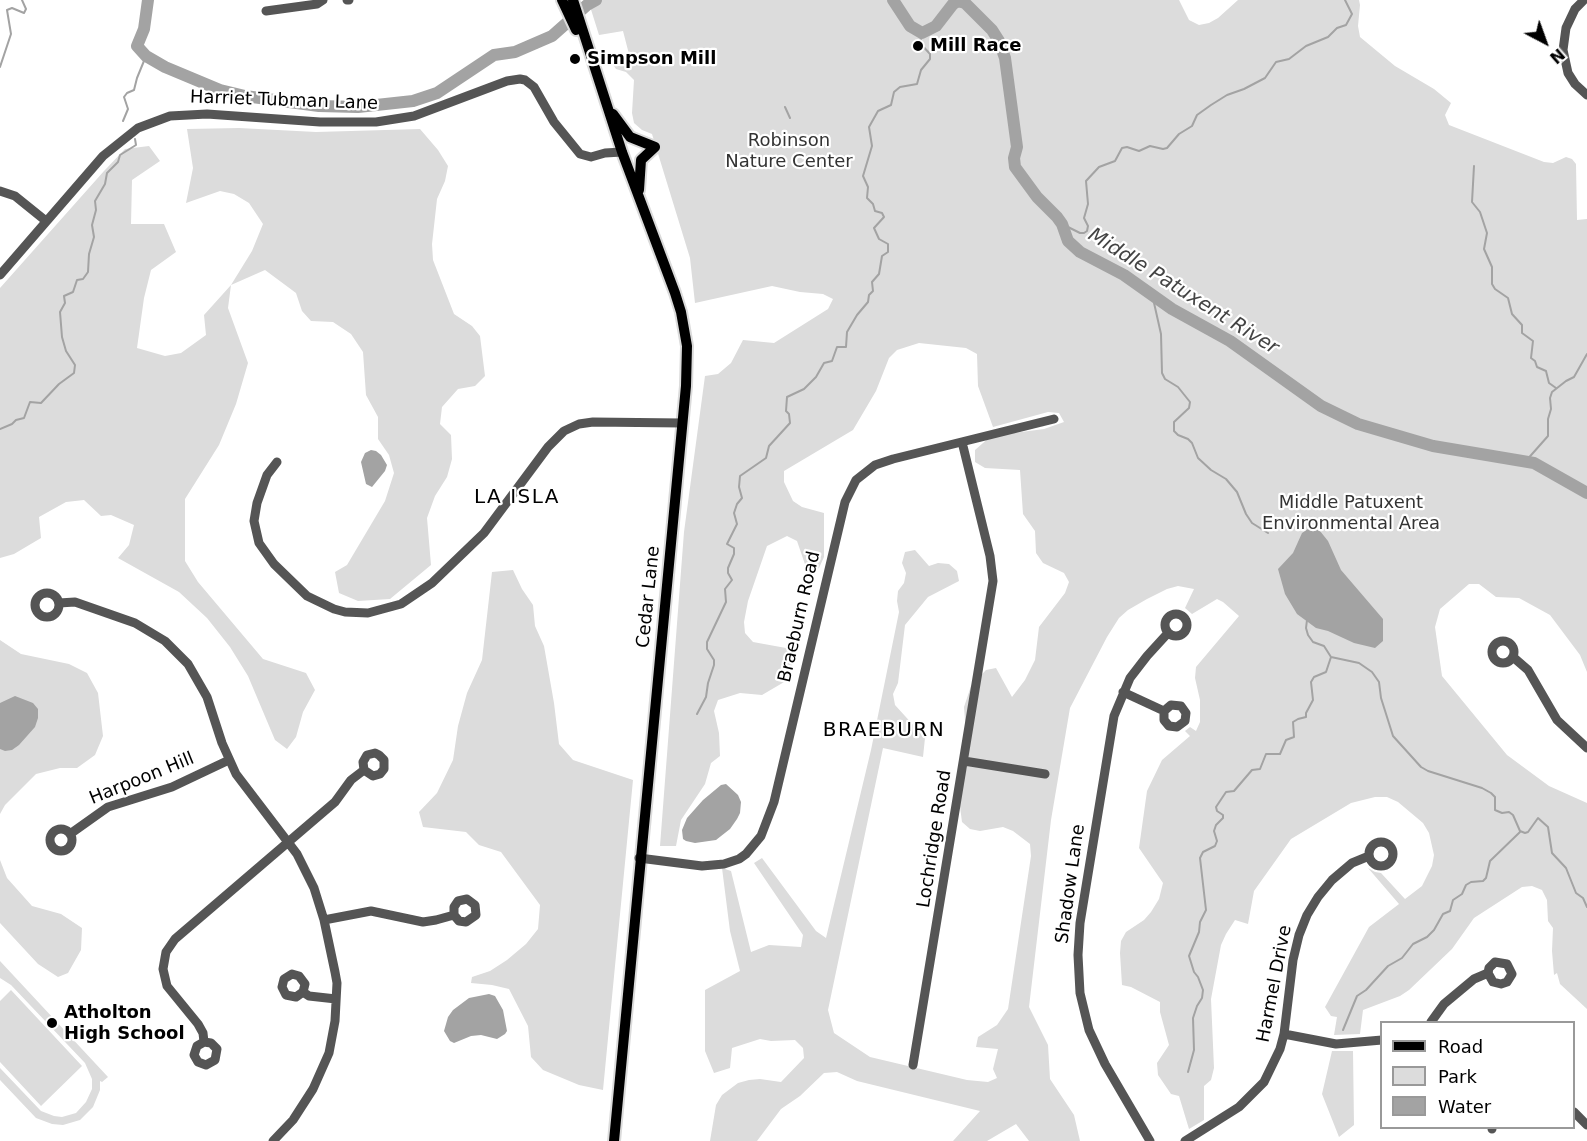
<!DOCTYPE html>
<style>
body{margin:0}
#map{position:relative;width:1587px;height:1141px;overflow:hidden;background:#fff;font-family:"DejaVu Sans",sans-serif}
canvas{display:block}
.legend{position:absolute;left:1380px;top:1021px;width:195px;height:108px;box-sizing:border-box;background:#fff;border:2px solid #999;margin:0;padding:8px 10px;list-style:none;font-size:18px;color:#000}
.legend li{display:flex;align-items:center;gap:12px;height:30px}
.legend b{width:30px;border:2px solid #999}
.north{position:absolute;left:1515px;top:12px;width:60px;height:60px;-webkit-text-stroke:4px #fff;paint-order:stroke;rotate:139deg;font-size:16px;font-weight:700;line-height:24px;text-align:center;color:#000}
.north::after{content:'';display:block;margin:auto;width:21px;height:27px;background:#000;clip-path:polygon(50% 0,100% 100%,50% 72%,0 100%)}
</style>
<div id="map">
<canvas width="1587" height="1141"></canvas>
<ul class="legend">
<li><b style="height:8px;background:#000"></b>Road</li>
<li><b style="height:16px;background:#dcdcdc"></b>Park</li>
<li><b style="height:16px;background:#a3a3a3"></b>Water</li>
</ul>
<div class="north">N</div>
</div>
<script>
const ctx = document.querySelector('canvas').getContext('2d');
ctx.lineJoin = 'round';
function fillPath(path, color) { ctx.fillStyle = color; ctx.fill(path, 'evenodd'); }
const toPath = rows => new Path2D(rows.map(r => 'M' + r).join(''));
function stroke(path, color, width, dash) { ctx.strokeStyle = color; ctx.lineWidth = width; ctx.lineCap = dash ? 'butt' : 'round'; ctx.setLineDash(dash || []); ctx.stroke(path); }
function drawText(font, color, halo, rows, align = 'center') {
  ctx.font = font + ' "DejaVu Sans",sans-serif'; ctx.lineWidth = 4.5; ctx.setLineDash([]); ctx.textBaseline = 'middle'; ctx.strokeStyle = halo; ctx.fillStyle = color; for (const [text, x, y, turn = 0] of rows) {
    ctx.save(); ctx.translate(x, y); ctx.rotate((+turn || 0) * Math.PI / 180); ctx.textAlign = isNaN(turn) ? turn : align; if (halo) ctx.strokeText(text, 0, 0); ctx.fillText(text, 0, 0); ctx.restore();
  }
}
fillPath(toPath([
 [588,0,1179,0,1189,20,1199,25,1209,23,1218,18,1238,0,1359,0,1360,5,1358,26,1360,37,1395,66,1434,89,1451,103,1445,115,1449,125,1544,162,1553,163,1566,157,1572,159,1576,164,1577,220,1587,219,1587,672,1580,655,1550,615,1519,598,1496,597,1479,584,1469,584,1440,609,1435,627,1442,676,1507,755,1549,786,1587,803,1587,1009,1560,984,1557,973,1554,975,1552,951,1553,928,1548,921,1547,900,1542,890,1532,886,1522,887,1474,918,1452,949,1409,990,1400,996,1363,1010,1360,1034,1334,1035,1337,1017,1331,1016,1325,1007,1369,927,1399,904,1368,868,1375,872,1381,873,1405,899,1422,886,1432,866,1434,855,1429,833,1423,823,1398,802,1387,797,1375,797,1351,803,1291,839,1254,891,1248,924,1235,920,1226,934,1221,945,1211,999,1214,1068,1211,1080,1204,1086,1204,1120,1189,1129,1179,1096,1171,1094,1158,1075,1157,1063,1169,1045,1160,1012,1160,1002,1131,987,1122,985,1120,953,1121,941,1126,932,1144,920,1151,912,1159,899,1163,883,1139,848,1147,791,1162,760,1190,736,1185,731,1190,727,1196,731,1200,722,1200,700,1195,678,1196,667,1239,616,1223,602,1217,599,1192,614,1185,608,1194,589,1178,586,1167,589,1147,599,1128,610,1119,618,1107,637,1070,708,1051,820,1029,1007,1048,1045,1050,1079,1074,1115,1080,1141,1029,1141,1016,1124,987,1141,953,1141,980,1111,857,1081,837,1072,824,1073,800,1096,781,1109,757,1141,710,1141,716,1105,722,1095,738,1083,749,1080,760,1079,781,1082,804,1058,803,1048,795,1040,771,1041,760,1039,732,1048,730,1068,714,1073,705,1051,705,990,740,971,730,931,722,868,731,871,751,952,769,945,801,947,803,935,754,863,762,858,816,931,826,938,871,750,899,612,897,601,898,591,904,583,906,573,902,563,905,552,915,550,929,566,938,563,949,564,957,571,959,581,928,597,905,625,898,683,893,694,895,705,925,738,923,757,883,748,828,1010,834,1033,870,1057,967,1080,988,1082,997,1078,993,1069,998,1049,976,1047,978,1037,997,1025,1008,1009,1031,856,1030,844,1013,831,1003,827,980,831,970,829,962,822,959,799,968,762,964,707,971,686,986,670,996,668,1012,697,1025,680,1035,660,1039,627,1065,593,1069,582,1064,573,1043,563,1036,553,1035,531,1023,514,1020,470,985,468,975,462,975,450,991,436,1044,429,1064,422,1059,413,1048,412,993,427,978,386,977,354,966,348,919,343,897,350,889,358,876,391,853,430,784,471,784,482,793,501,802,507,824,513,824,557,819,568,808,573,797,541,787,536,767,546,748,601,744,622,745,633,753,642,786,648,793,657,791,678,762,695,740,693,718,700,714,711,719,733,720,756,711,763,705,784,681,820,676,846,660,846,684,532,705,376,718,374,731,363,743,340,774,343,828,309,833,299,823,294,800,292,772,286,695,303,690,258,652,134,642,130,634,123,632,113,634,80,626,72,616,69,609,59,630,58,623,31,599,35],
 [239,128,316,132,420,129,438,150,448,166,445,181,437,199,432,244,433,260,454,314,472,326,480,336,485,376,475,386,458,389,442,407,440,424,451,435,452,459,447,477,435,496,427,518,431,565,390,599,358,601,339,593,335,572,347,565,385,501,394,473,389,455,378,439,378,417,366,395,363,352,351,334,333,322,311,321,302,311,296,293,265,270,231,285,252,251,263,224,249,203,234,194,220,191,186,203,193,168,187,129],
 [149,146,160,161,132,180,131,224,164,224,176,252,151,270,144,298,137,348,165,356,181,353,206,335,204,315,231,285,228,308,248,363,236,404,219,445,185,499,185,561,198,582,263,659,306,673,315,690,303,712,296,737,287,749,275,740,248,676,230,647,207,618,179,592,118,558,129,545,134,525,111,515,101,516,84,500,66,502,39,517,41,538,14,554,0,558,0,288,104,171,125,149],
 [513,570,522,589,533,605,535,626,544,646,554,703,559,744,573,760,633,780,603,1090,579,1085,543,1070,531,1057,528,1026,509,989,492,985,471,983,472,977,490,971,507,960,526,944,538,929,540,905,501,852,479,845,466,832,423,827,419,812,437,793,453,760,458,726,467,693,482,660,492,572],
 [0,640,21,654,69,664,87,673,98,693,103,736,95,755,77,768,60,768,36,774,5,805,0,814],
 [0,860,7,878,32,906,61,914,82,928,81,950,68,973,58,977,38,964,0,923],
 [0,961,108,1077,102,1082,100,1081,100,1090,93,1107,80,1120,63,1125,52,1124,36,1118,0,1080,0,1068,41,1111,54,1116,62,1117,76,1113,86,1102,92,1089,92,1079,85,1063,11,985,0,978],
 [11,990,82,1066,41,1106,0,1062,0,1001],
 [1332,1051,1353,1051,1354,1125,1339,1137,1322,1094]
]), '#dcdcdc');
fillPath(toPath([
 [371,450,376,451,381,455,387,465,385,471,372,487,366,484,361,462,365,453],
 [1311,527,1320,531,1328,541,1341,570,1383,619,1383,641,1375,648,1354,643,1328,631,1316,628,1297,614,1285,594,1278,569,1293,553,1302,533],
 [15,696,33,703,38,709,38,718,35,727,19,745,12,750,5,751,0,749,0,703],
 [726,784,738,795,741,802,740,813,737,819,730,829,716,840,695,843,686,841,683,839,682,830,687,818,703,800,721,785],
 [489,994,495,996,503,1010,507,1031,505,1034,497,1039,481,1035,471,1036,454,1043,450,1041,444,1031,448,1017,453,1010,469,998]
]), '#a3a3a3');
stroke(toPath([
 [0,67,11,34,7,10,12,8,24,13,26,9,22,0],
 [785,107,790,118],
 [123,121,128,109,124,97,127,93,134,90,137,78,146,56],
 [1474,166,1472,202,1480,212,1487,233,1484,249,1492,267,1492,284,1495,289,1508,298,1512,314,1522,325,1522,333,1533,341,1531,358,1535,361,1537,367,1546,371,1549,383,1556,388],
 [1062,224,1080,233,1084,233,1087,231,1088,226,1084,218,1088,204,1086,181,1099,167,1115,161,1122,148,1127,147,1139,151,1150,146,1163,149,1167,148,1179,134,1192,126,1197,115,1211,105,1227,95,1244,89,1265,78,1276,62,1289,59,1306,46,1328,37,1337,28,1346,25,1352,14,1345,0],
 [1152,294,1161,334,1162,373,1165,379,1178,387,1190,402,1189,408,1174,422,1174,431,1178,435,1188,439,1192,443,1198,458,1211,470,1226,479,1237,492,1246,514,1252,523,1268,533],
 [0,429,12,424,16,420,24,418,30,402,41,403,59,384,74,373,75,365,66,351,62,337,60,312,65,303,64,296,73,292,77,280,83,279,88,272,89,254,94,237,92,225,96,210,95,201,105,184,107,173,118,162,120,155,136,145,135,139],
 [1525,462,1548,436,1548,419,1551,409,1550,398,1552,392,1566,381,1574,377,1587,354],
 [1307,620,1306,628,1308,635,1313,642,1324,646,1331,657,1359,663,1372,672,1379,682,1381,698,1393,736,1421,767,1428,771,1482,788,1491,793,1495,797,1495,810,1502,813,1509,812,1513,815,1520,831,1525,833,1528,832,1538,818,1548,827,1552,853,1566,868,1576,893,1583,898,1587,907],
 [697,714,706,697,708,683,714,665,714,660,707,649,707,642,726,602,725,589,732,580,728,573,728,568,734,554,734,548,727,544,737,524,734,513,737,504,742,498,739,487,740,476,766,458,769,446,790,423,789,414,786,411,787,397,804,389,816,377,824,363,832,361,837,347,846,347,847,332,857,315,868,302,869,295,873,291,872,282,879,274,882,256,888,252,888,244,879,239,874,228,884,217,882,213,875,211,873,204,867,198,868,187,863,176,872,146,869,127,878,111,891,105,894,92,900,87,917,84,921,70,930,59,930,54,920,43,922,33],
 [1343,1030,1357,996,1366,990,1388,966,1402,958,1413,944,1427,937,1434,930,1443,914,1450,911,1453,900,1462,894,1466,885,1471,882,1483,881,1486,878,1490,861,1520,832],
 [1188,1072,1194,1050,1193,1018,1197,1006,1202,998,1203,990,1198,977,1194,972,1189,956,1199,932,1200,922,1206,910,1200,858,1203,852,1215,846,1217,841,1214,831,1216,825,1223,818,1223,815,1217,811,1216,807,1226,792,1234,791,1252,770,1260,769,1266,754,1280,754,1286,740,1294,737,1293,722,1298,719,1306,717,1306,713,1313,700,1311,682,1314,677,1326,672,1331,657]
]), '#a3a3a3', 2);
stroke(toPath([
 [148,0,144,29,137,46,146,56,165,67,220,90,245,96,319,106,358,107,413,101,437,93,494,55,515,52,552,36,587,5,596,0],
 [893,0,910,26,922,33,936,26,953,4,958,1,965,3,992,30,999,41,1005,58,1017,147,1014,158,1015,167,1037,197,1057,217,1062,224,1068,241,1080,252,1124,275,1172,309,1230,341,1321,406,1358,424,1433,446,1534,463,1587,493]
]), '#a3a3a3', 12);
const major = toPath([
 [562,0,576,30],
 [573,0,622,152,675,293,681,312,687,346,686,386,614,1141],
 [613,114,630,137,655,147],
 [639,190,641,160,655,147]
]);
stroke(major, '#dbdbdb', 14);
stroke(toPath([
 [347,0,349,0],
 [1584,0,1575,9,1566,28,1563,50,1568,73,1575,84,1587,95],
 [266,11,317,4,323,0],
 [0,191,15,196,46,221],
 [0,275,103,156,138,128,170,116,207,114,320,122,376,122,414,116,507,81,520,79,525,80,534,87,554,122,580,154,591,157,605,153,622,152],
 [277,462,267,475,257,503,254,521,259,543,274,564,307,596,334,609,345,612,368,613,401,604,432,583,484,533,548,447,564,431,579,424,593,422,682,423],
 '35 605a12 12 0 1 1 24 0a12 12 0 1 1-24 0Z',
 [59,603,75,602,135,623,165,641,188,664,207,697,222,743,236,774,297,854,314,888,324,920,335,972,337,983,335,1021,329,1053,313,1089,293,1120,273,1141],
 '1165 625a11 11 0 1 1 22 0a11 11 0 1 1-22 0Z',
 '1492 652a11 11 0 1 1 22 0a11 11 0 1 1-22 0Z',
 [1513,657,1528,670,1557,720,1587,748],
 [1123,692,1164,711,1164,720,1169,726,1177,727,1185,721,1186,713,1181,706,1171,705,1164,711],
 [964,761,1045,774],
 '50 840a11 11 0 1 1 22 0a11 11 0 1 1-22 0Z',
 [70,834,108,807,172,787,229,760],
 '1369 854a12 12 0 1 1 24 0a12 12 0 1 1-24 0Z',
 [639,858,702,866,724,864,739,859,746,854,761,836,774,802,845,502,856,480,875,465,893,459,1054,419],
 [324,920,371,911,423,922,436,920,454,915,459,921,466,922,476,915,475,905,467,899,458,901,454,907,454,915],
 [303,992,296,997,286,995,282,987,284,979,292,974,299,976,305,984,303,992,309,996,336,999],
 [1431,1022,1444,1004,1474,979,1488,973,1489,968,1495,962,1507,964,1512,974,1507,982,1501,984,1493,982,1488,973],
 [1284,1034,1336,1044,1382,1040],
 [204,1042,197,1046,194,1055,198,1062,206,1065,215,1060,217,1049,211,1043,204,1042,203,1033,198,1024,167,986,163,969,166,952,175,939,335,802,351,780,364,770,363,762,367,755,375,753,379,755,384,760,384,769,380,774,373,776,364,770],
 [913,1065,993,581,990,556,962,442],
 [1574,1112,1587,1125],
 [1492,1128,1492,1129],
 [1150,1141,1105,1064,1089,1030,1080,993,1078,955,1080,923,1114,716,1130,678,1147,656,1168,633],
 [1185,1141,1239,1107,1264,1082,1280,1049,1284,1034,1293,960,1299,935,1307,915,1318,897,1332,880,1352,863,1369,856]
]), '#555', 9);
stroke(major, '#000', 10);
for (const [x, y, r, color] of [
 [918,46,6,"#000"],
 [575,59,6,"#000"],
 [52,1023,6,"#000"]
]) { const dot = new Path2D(); dot.arc(x, y, r, 0, 2 * Math.PI); ctx.fillStyle = color; ctx.fill(dot); stroke(dot, '#fff', 2); }
drawText('bold 18px', '#000', '#fff', [
 ["Mill Race",930,46],
 ["Simpson Mill",587,59],
 ["Atholton",64,1013],
 ["High School",64,1034]
], 'left');
drawText('18px', '#000', '#fff', [
 ["Harriet Tubman Lane",284,101,2],
 ["Cedar Lane",649,597,-84],
 ["Braeburn Road",800,617,-77],
 ["Harpoon Hill",142,779,-22],
 ["Lochridge Road",935,839,-81],
 ["Shadow Lane",1071,884,-82],
 ["Harmel Drive",1275,984,-79]
]);
drawText('18px', '#333', '#fff', [
 ["Robinson",789,141],
 ["Nature Center",789,162],
 ["Middle Patuxent",1351,503],
 ["Environmental Area",1351,524]
]);
drawText('italic 20px', '#444', '#fff', [
 ["Middle Patuxent River",1183,292,32]
]);
ctx.letterSpacing = '1.5px';
drawText('20px', '#000', '#fff', [
 ["LA ISLA",517,498],
 ["BRAEBURN",884,731]
]);
ctx.letterSpacing = '0px';
</script>
